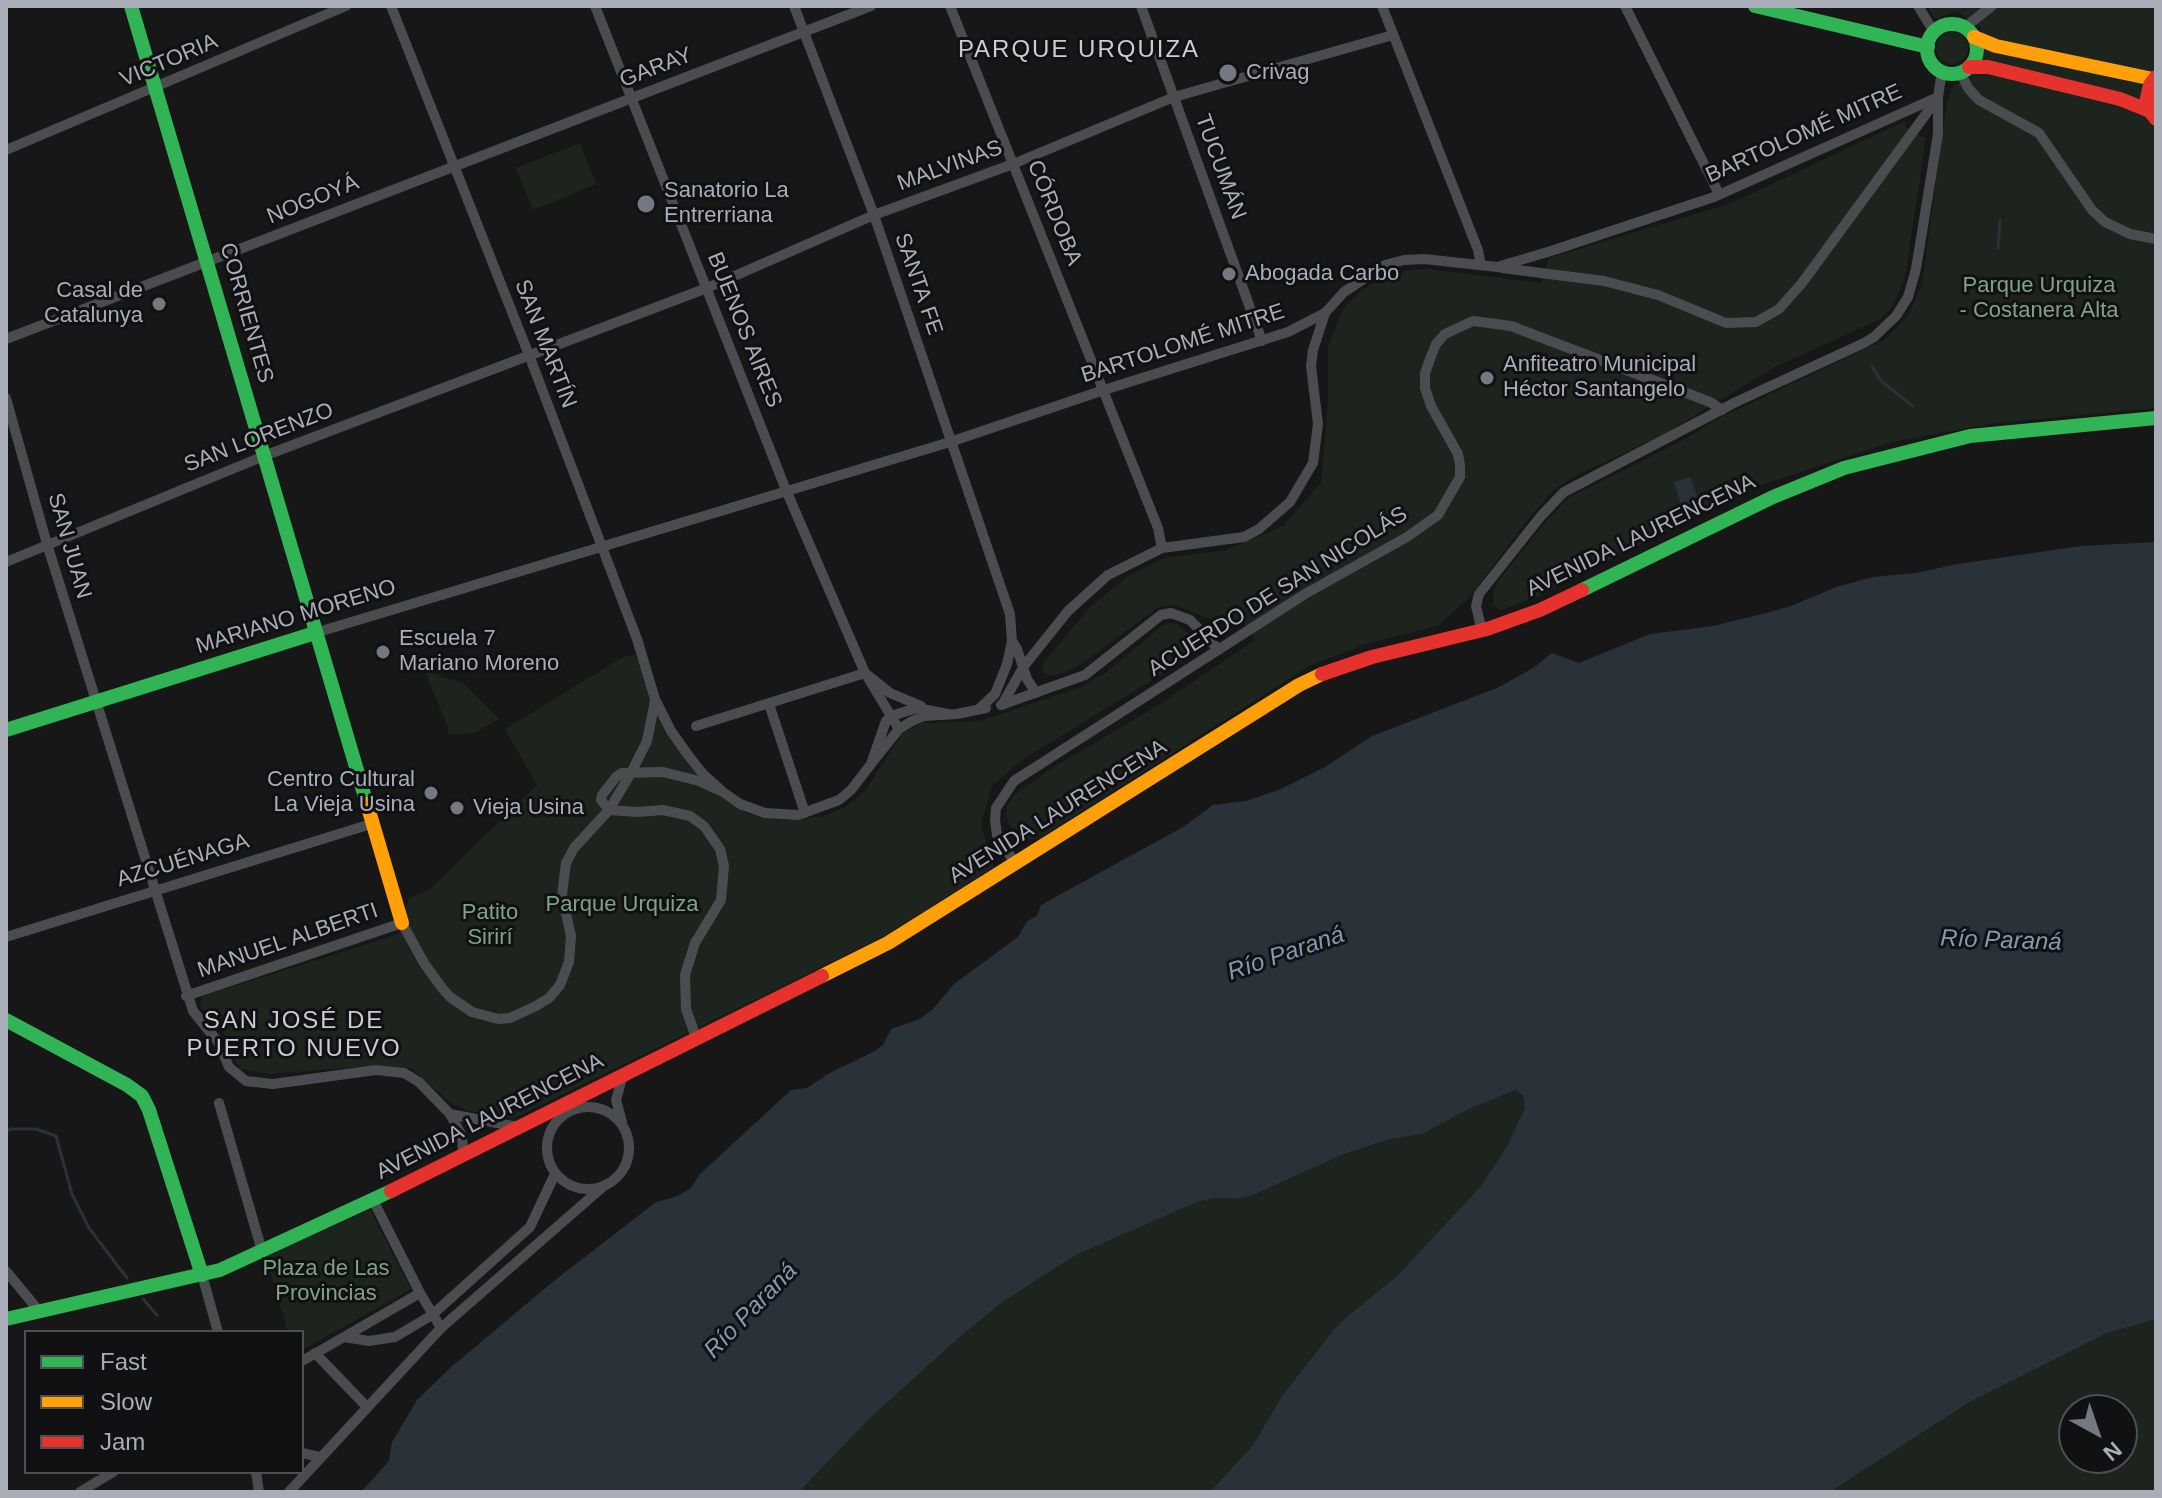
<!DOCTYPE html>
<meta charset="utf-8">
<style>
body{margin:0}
#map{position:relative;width:2162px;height:1498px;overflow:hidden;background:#171717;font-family:Helvetica,sans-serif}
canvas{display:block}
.frame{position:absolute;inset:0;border:8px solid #a8adb8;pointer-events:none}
.legend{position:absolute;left:24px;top:1330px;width:280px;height:144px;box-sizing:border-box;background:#111113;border:2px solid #4d4f55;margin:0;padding:10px 14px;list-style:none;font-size:24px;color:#a8adb8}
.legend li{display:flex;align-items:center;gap:16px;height:40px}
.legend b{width:40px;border:2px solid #4d4f55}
.north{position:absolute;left:2058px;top:1394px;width:80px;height:80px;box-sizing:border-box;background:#111113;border:2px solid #4d4f55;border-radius:50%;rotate:140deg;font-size:22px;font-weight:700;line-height:32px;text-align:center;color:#a8adb8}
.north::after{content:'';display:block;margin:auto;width:28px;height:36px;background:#757880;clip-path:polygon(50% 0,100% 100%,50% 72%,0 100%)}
</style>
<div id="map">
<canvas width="2162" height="1498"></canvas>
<div class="frame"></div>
<ul class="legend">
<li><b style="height:10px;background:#30b455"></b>Fast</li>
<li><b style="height:10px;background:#ff9f0a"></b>Slow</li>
<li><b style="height:10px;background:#e5322d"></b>Jam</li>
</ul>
<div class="north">N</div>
</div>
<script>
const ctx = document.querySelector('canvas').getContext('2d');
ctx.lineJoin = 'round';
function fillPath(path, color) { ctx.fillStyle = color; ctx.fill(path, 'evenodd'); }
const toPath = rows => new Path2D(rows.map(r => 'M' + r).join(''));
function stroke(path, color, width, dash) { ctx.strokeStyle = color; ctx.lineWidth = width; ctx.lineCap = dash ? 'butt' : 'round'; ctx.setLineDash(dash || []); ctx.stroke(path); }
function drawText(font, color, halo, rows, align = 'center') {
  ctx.font = font + ' Helvetica,sans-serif'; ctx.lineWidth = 6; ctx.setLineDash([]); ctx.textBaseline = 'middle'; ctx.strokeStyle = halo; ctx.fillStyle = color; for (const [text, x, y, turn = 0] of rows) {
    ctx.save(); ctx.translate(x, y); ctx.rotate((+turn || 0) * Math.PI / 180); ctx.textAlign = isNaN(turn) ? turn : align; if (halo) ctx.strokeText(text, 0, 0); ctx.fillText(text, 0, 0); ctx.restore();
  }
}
fillPath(toPath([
 [1928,6,2156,6,2156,408,1995,423,1892,442,1749,489,1539,596,1502,610,1494,606,1493,595,1498,581,1542,526,1568,498,1676,444,1715,420,1884,340,1908,316,1922,284,1947,102,1953,86,1972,76,1984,57,1981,28,1956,11,1934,19],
 '1936 48a16 16 0 1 1 32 0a16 16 0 1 1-32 0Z',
 [1905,121,1906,128,1925,138,1925,145,1905,277,1892,308,1880,319,1775,367,1664,434,1575,476,1555,489,1529,518,1469,598,1439,625,1363,645,1309,666,1040,838,1021,842,1015,838,1006,815,1007,806,1014,795,1055,766,1154,708,1255,640,1241,620,1232,625,1220,623,1172,604,1157,608,1083,663,1063,673,1050,676,1044,673,1041,666,1090,607,1128,576,1165,558,1226,550,1283,526,1321,483,1328,402,1328,346,1343,309,1355,296,1371,284,1409,270,1428,269,1541,283,1549,258,1732,203],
 [580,143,596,184,533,210,516,168],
 [1170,623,1178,624,1190,635,1192,642,1187,659,1022,760,992,786,981,824,994,867,886,935,513,1119,469,1111,450,1102,412,1069,381,1065,269,1074,241,1069,233,1058,223,1031,200,1006,203,996,399,934,409,898,430,889,537,785,505,729,623,657,635,655,667,734,683,757,712,791,748,814,772,819,795,820,824,816,845,807,865,791,902,734,921,723,980,721,1083,686,1107,672,1163,625],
 [425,671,464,684,499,719,474,733,449,735,447,725],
 [1517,1090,1523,1094,1525,1108,1506,1148,1480,1187,1398,1275,1342,1322,1328,1337,1282,1396,1253,1445,1210,1492,799,1492,869,1419,954,1342,1001,1303,1076,1255,1197,1202,1214,1198,1236,1199,1251,1196,1344,1154,1386,1140,1422,1134,1471,1108],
 [370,1210,411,1289,302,1350,302,1332,288,1332,266,1255],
 [2156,1319,2156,1492,1830,1492,1968,1403,2107,1333],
 [2074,1410,2122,1410,2122,1458,2074,1458]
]), '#1d241e');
fillPath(toPath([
 [1691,477,1702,512,1685,517,1674,482],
 [2156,542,2156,1319,2107,1333,1968,1403,1830,1492,1210,1492,1253,1445,1282,1396,1328,1337,1341,1322,1398,1275,1480,1187,1506,1148,1525,1108,1523,1095,1516,1090,1471,1108,1422,1134,1386,1140,1344,1154,1251,1196,1236,1199,1214,1198,1197,1202,1076,1255,1001,1303,954,1342,869,1419,799,1492,361,1492,389,1461,392,1442,417,1400,450,1368,555,1280,656,1202,678,1196,691,1188,700,1174,791,1090,807,1088,828,1074,875,1051,883,1045,891,1029,920,1019,934,1008,954,984,1018,937,1027,921,1037,916,1041,905,1183,827,1213,805,1246,801,1281,789,1325,767,1372,736,1497,688,1533,668,1552,653,1579,663,1650,634,1713,626,1770,612,1791,606,1836,587,1873,577,1916,573,1958,564,2081,546]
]), '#2a3239');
stroke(toPath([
 [1998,248,2000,220],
 [1872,366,1881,381,1913,406],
 [6,1132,10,1129,36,1129,56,1136,72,1194,89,1228,127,1278],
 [143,1299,157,1315]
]), '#2a3239', 3);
stroke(toPath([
 [391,6,529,355,637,639,655,699,671,731,688,755,703,774,723,792],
 [595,6,786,490,865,673,899,729],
 [794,6,874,215,1010,614,1012,641,1007,664,995,694,979,709],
 [950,6,1158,528,1162,548],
 [1141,6,1262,341],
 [1382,6,1478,250,1481,265],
 [1625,6,1719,194],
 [1918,6,1934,32],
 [1965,27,1992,6],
 [1960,72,1968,88,1979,100,2039,133,2092,210,2105,222,2130,234,2156,239],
 [6,150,346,6],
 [1502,268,1604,281,1658,295,1726,323,1756,322,1779,309,1802,283,1937,99],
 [6,339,871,6],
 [6,398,47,544,193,1011,218,1042,229,1067,246,1081,273,1084,376,1070,404,1073,419,1082,450,1114,462,1136,463,1154],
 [6,562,264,456,707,288,874,215,1013,164,1174,97,1393,35],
 [1482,631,1476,606,1479,594,1541,516,1564,492,1736,402,1864,343,1874,337,1896,316,1908,297,1916,269,1938,134,1938,97,1942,71],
 [315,633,950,442,1104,390,1288,332,1325,313,1344,292,1385,265,1404,260,1424,259,1497,267,1551,251,1714,197,1938,97],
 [1012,641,1017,649,1027,679,1036,693],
 [769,704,805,813],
 [1001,705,1085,675,1161,615,1171,613,1190,620,1219,650],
 [1002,705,1024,666,1068,611,1108,575,1162,548,1244,537,1259,529,1290,502,1313,463,1318,424,1311,366,1313,350,1325,313],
 [948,714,917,708,891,716,886,721,871,764,899,729,912,721,924,716,957,714,986,708],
 [696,726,865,673,890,693,921,706],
 [609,810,638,812,663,810,690,816,704,826,720,849,724,866,721,900,695,943,685,975,686,1009,697,1040],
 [609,810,601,800,602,795,616,777,622,773,663,772,699,781,723,792,740,804,765,813,798,815,839,800,851,790,871,764],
 [1016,865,997,835,995,820,996,808,1014,781,1305,594,1407,537,1438,515,1460,477,1460,465,1458,454,1431,406,1425,388,1425,373,1430,359,1436,344,1445,334,1473,321,1511,326,1710,402,1722,410],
 [6,937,371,824],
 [186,996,402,923,424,963,442,988,450,997,472,1012,498,1019,510,1018,536,1006,549,998,560,985,569,962,571,936,562,895,566,863,574,848,609,810,631,773,647,741,655,701],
 [219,1103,262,1251],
 '547 1148a41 41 0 1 1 82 0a41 41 0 1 1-82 0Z',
 [450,1114,518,1127],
 [622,1122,616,1100,623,1075],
 [373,1200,420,1293],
 [6,1271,39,1311],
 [202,1275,218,1332],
 [344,1337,420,1293,441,1328],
 [315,1353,367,1407],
 [302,1361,344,1337,369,1341,395,1337,432,1315,530,1227,555,1174],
 [302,1453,320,1457],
 [256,1472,259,1492],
 [80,1492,113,1472],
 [289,1492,441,1328,605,1185]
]), '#4b4c50', 10);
stroke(toPath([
 [131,6,367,804],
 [1755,6,1928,47],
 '1927 49a25 25 0 1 1 50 0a25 25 0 1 1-50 0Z',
 [1582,590,1773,497,1844,468,1970,436,2156,418],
 [6,730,315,633],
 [6,1020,127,1085,142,1096,149,1110,202,1275],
 [6,1319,220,1270,391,1191]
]), '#30b455', 14);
stroke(toPath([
 [1974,37,1996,46,2153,79],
 [367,804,402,923],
 [822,976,888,943,1299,685,1322,674]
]), '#ff9f0a', 14);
stroke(toPath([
 [1969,67,1988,67,2120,99,2150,111],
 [2156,77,2150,85,2147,98,2150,111,2156,119],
 [1322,674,1372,657,1487,629,1540,610,1582,590],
 [391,1191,822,976]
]), '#e5322d', 14);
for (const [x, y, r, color] of [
 [1228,73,10,"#757880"],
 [646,204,10,"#757880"],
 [1229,274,8,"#757880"],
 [159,304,8,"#757880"],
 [1487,378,8,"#757880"],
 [383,652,8,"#757880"],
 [431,793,8,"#757880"],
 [457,808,8,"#757880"]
]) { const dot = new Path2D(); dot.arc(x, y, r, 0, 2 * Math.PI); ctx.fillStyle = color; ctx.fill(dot); stroke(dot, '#111113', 3); }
drawText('22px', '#a8adb8', '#111113', [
 ["VICTORIA",169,61,-23],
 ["GARAY",656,68,-21],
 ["BARTOLOMÉ MITRE",1804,134,-24],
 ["MALVINAS",950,166,-20],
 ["TUCUMÁN",1220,167,70],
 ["NOGOYÁ",313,200,-22],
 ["CÓRDOBA",1054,213,68],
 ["SANTA FE",918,284,71],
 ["CORRIENTES",246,313,74],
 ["BUENOS AIRES",744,330,68],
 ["SAN MARTÍN",545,344,69],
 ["BARTOLOMÉ MITRE",1183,344,-18],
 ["SAN LORENZO",259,438,-21],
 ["AVENIDA LAURENCENA",1641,536,-26],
 ["SAN JUAN",69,546,74],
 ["ACUERDO DE SAN NICOLÁS",1278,592,-32],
 ["MARIANO MORENO",296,617,-17],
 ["AVENIDA LAURENCENA",1058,812,-32],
 ["AZCUÉNAGA",183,861,-17],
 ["MANUEL ALBERTI",288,941,-19],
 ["AVENIDA LAURENCENA",490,1117,-27]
]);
drawText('22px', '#a8adb8', '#111113', [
 ["Crivag",1246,73],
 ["Sanatorio La",664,191],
 ["Entrerriana",664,216],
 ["Abogada Carbo",1245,274],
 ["Casal de",143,291,"right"],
 ["Catalunya",143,316,"right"],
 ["Anfiteatro Municipal",1503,365],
 ["Héctor Santangelo",1503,390],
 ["Escuela 7",399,639],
 ["Mariano Moreno",399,664],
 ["Centro Cultural",415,780,"right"],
 ["La Vieja Usina",415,805,"right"],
 ["Vieja Usina",473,808]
], 'left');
drawText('22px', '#7fa381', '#111113', [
 ["Parque Urquiza",2039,286],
 ["- Costanera Alta",2039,311],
 ["Parque Urquiza",622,905],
 ["Patito",490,913],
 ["Sirirí",490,938],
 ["Plaza de Las",326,1269],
 ["Provincias",326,1294]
]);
ctx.letterSpacing = '2px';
drawText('24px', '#c9ccd4', '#111113', [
 ["PARQUE URQUIZA",1079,50],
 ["SAN JOSÉ DE",294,1021],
 ["PUERTO NUEVO",294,1049]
]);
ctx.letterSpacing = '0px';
drawText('italic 24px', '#7f9bb3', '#111113', [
 ["Río Paraná",2001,941,2],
 ["Río Paraná",1286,954,-19],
 ["Río Paraná",751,1311,-46]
]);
</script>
